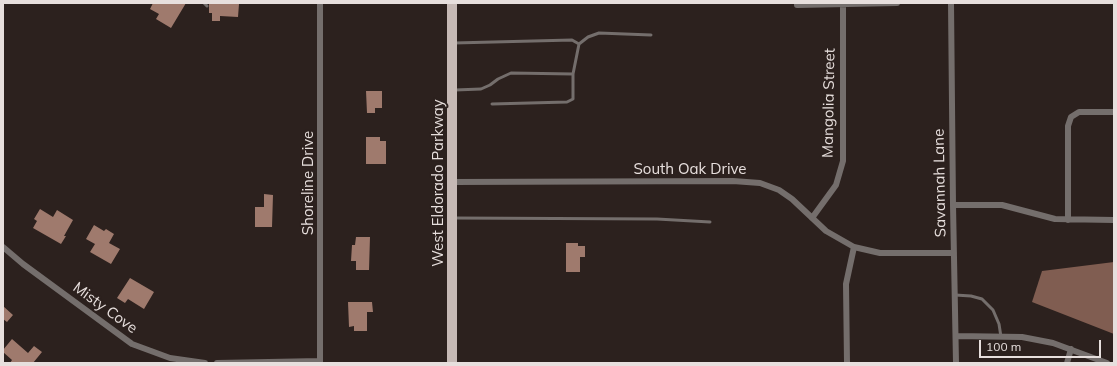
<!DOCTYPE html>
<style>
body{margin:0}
#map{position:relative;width:1117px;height:366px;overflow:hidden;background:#2c211e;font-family:Mulish,sans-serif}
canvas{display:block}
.frame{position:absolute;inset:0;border:4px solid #e7dfdd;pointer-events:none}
.scale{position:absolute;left:979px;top:340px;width:122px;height:18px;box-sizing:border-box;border:2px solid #e7dfdd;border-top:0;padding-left:5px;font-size:12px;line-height:14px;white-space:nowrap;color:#e7dfdd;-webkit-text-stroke:3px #2c211e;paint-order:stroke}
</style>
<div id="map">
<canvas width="1117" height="366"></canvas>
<div class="frame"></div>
<div class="scale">100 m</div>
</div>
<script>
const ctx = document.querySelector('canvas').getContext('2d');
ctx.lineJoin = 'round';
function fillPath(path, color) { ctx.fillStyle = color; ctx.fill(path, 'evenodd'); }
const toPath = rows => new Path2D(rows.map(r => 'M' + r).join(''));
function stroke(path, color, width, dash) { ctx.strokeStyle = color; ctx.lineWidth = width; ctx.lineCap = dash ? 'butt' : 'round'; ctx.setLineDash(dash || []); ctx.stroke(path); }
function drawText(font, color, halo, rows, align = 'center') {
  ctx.font = font + ' Mulish,sans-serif'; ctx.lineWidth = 4; ctx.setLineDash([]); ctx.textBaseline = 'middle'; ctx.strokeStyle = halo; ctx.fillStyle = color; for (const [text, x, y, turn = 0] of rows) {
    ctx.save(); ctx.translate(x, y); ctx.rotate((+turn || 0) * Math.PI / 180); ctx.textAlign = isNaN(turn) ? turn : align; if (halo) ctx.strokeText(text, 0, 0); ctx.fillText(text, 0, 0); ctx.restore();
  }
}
fillPath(toPath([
 [1114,262,1114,334,1032,302,1042,271]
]), '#805d51');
fillPath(toPath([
 [153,3,186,3,171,28,156,19,159,14,150,9],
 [209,3,239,4,238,17,220,16,220,21,212,21,212,13,209,13],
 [366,91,382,91,382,108,375,108,375,113,367,113],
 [366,137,380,137,380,141,386,141,386,164,366,164],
 [264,194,273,195,272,227,255,227,255,207,264,207],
 [40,209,53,217,57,210,73,220,64,236,66,236,61,244,33,228,37,221,34,219],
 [94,225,104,231,106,229,114,234,109,243,120,249,111,264,90,252,95,244,86,239],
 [356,237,370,237,369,270,356,270,356,261,351,261,352,245,355,245],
 [566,243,578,243,578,246,585,246,585,257,580,257,580,272,566,272],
 [130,278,154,292,144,309,128,299,125,303,117,298],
 [348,302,372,302,373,312,367,312,367,331,354,331,354,326,349,327],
 [3,306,13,315,7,322,3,319],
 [12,339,28,353,34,346,42,352,33,363,10,363,12,360,3,352,3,350]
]), '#9f7a6d');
stroke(toPath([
 [204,3,207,6],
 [454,43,572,40,579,44],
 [455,90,481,89,490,85,498,79,511,73,573,74],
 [492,104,567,102,573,99,573,74,579,44,588,37,599,33,651,35],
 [454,218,657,219,710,222],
 [955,295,971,296,982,299,993,310,999,324,1001,337]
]), '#746e6c', 3);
stroke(toPath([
 [797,3,797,5,897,3],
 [951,3,953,205,956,363],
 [453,182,733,181,760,183,779,190,792,199,826,231,854,247,880,253,954,253],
 [953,205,1002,205,1055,219,1114,220],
 [812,218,836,185,843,161,843,4],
 [1068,220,1068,126,1071,117,1079,112,1114,112],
 [3,247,23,264,132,344,170,358,205,363],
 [956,336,1022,337,1053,343,1107,363],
 [217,363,320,361],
 [320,363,320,3],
 [847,363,846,284,854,247],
 [1067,363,1071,349]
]), '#746e6c', 6);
stroke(toPath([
 [452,3,452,363]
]), '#c6b9b5', 10);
drawText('15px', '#e7dfdd', '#2c211e', [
 ["Mangolia Street",829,103,-89],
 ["South Oak Drive",690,169],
 ["Shoreline Drive",308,183,-90],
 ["West Eldorado Parkway",438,183,-90],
 ["Savannah Lane",940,183,-91],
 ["Misty Cove",105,308,36]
]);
</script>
